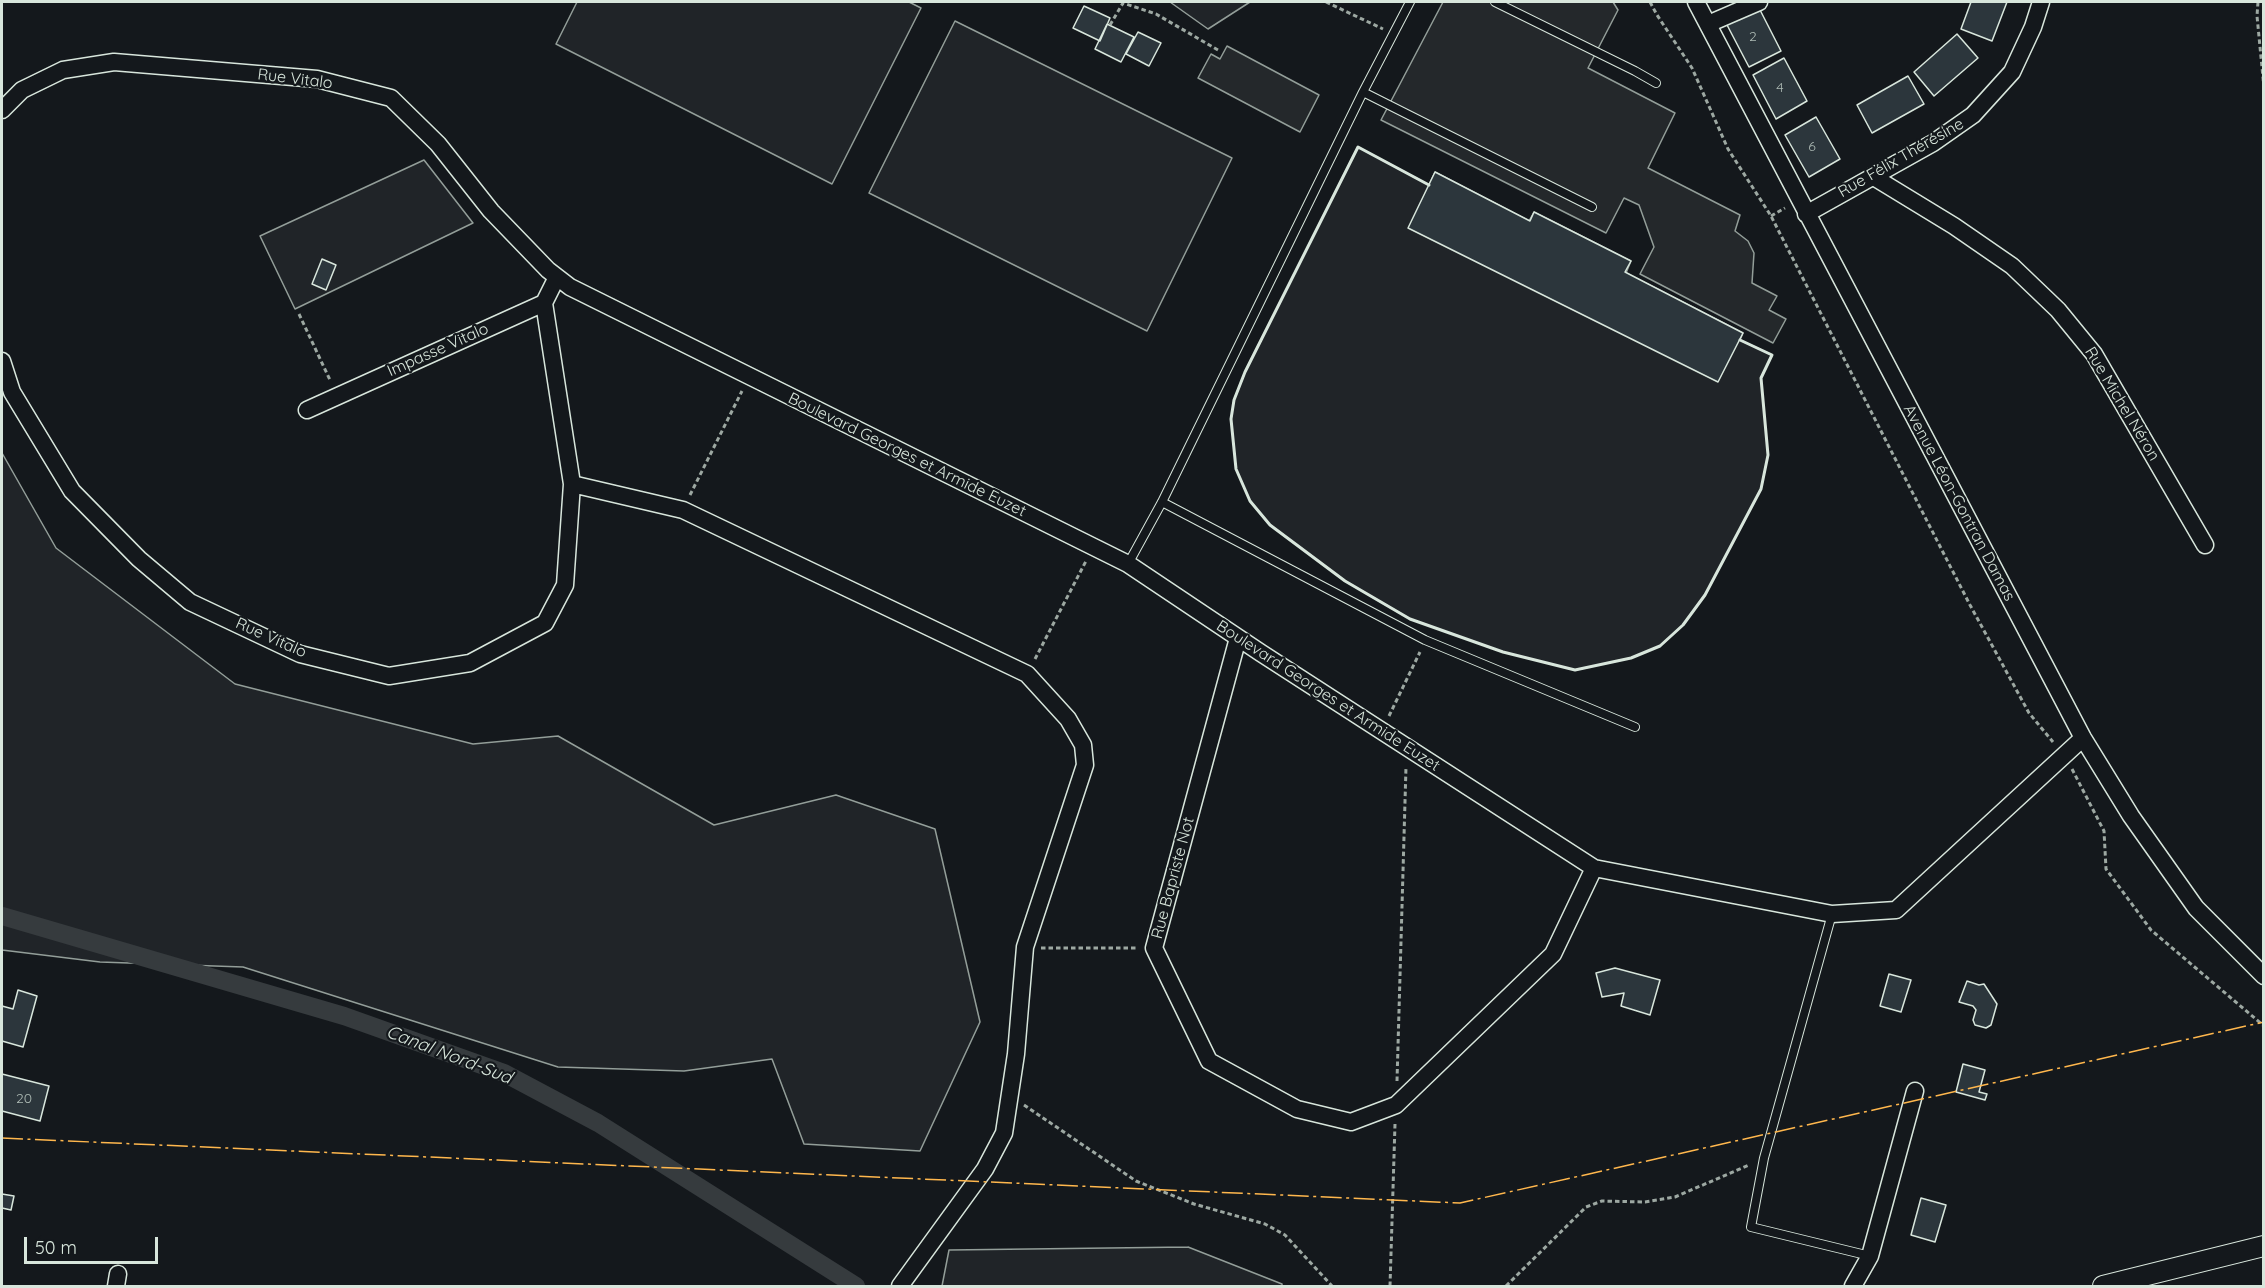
<!DOCTYPE html>
<meta charset="utf-8">
<style>
body{margin:0}
#map{position:relative;width:2265px;height:1288px;overflow:hidden;background:#14181c;font-family:Quicksand,sans-serif}
canvas{display:block}
.frame{position:absolute;inset:0;border:3px solid #d8e6dc;pointer-events:none}
.scale{position:absolute;left:24px;top:1237px;width:134px;height:27px;box-sizing:border-box;border:3px solid #d8e6dc;border-top:0;padding-left:8px;font-size:18px;line-height:21px;white-space:nowrap;color:#d8e6dc;-webkit-text-stroke:4px #14181c;paint-order:stroke}
</style>
<div id="map">
<canvas width="2265" height="1288"></canvas>
<div class="frame"></div>
<div class="scale">50 m</div>
</div>
<script>
const ctx = document.querySelector('canvas').getContext('2d');
ctx.lineJoin = 'round';
function fillPath(path, color) { ctx.fillStyle = color; ctx.fill(path, 'evenodd'); }
const toPath = rows => new Path2D(rows.map(r => 'M' + r).join(''));
function stroke(path, color, width, dash) { ctx.strokeStyle = color; ctx.lineWidth = width; ctx.lineCap = dash ? 'butt' : 'round'; ctx.setLineDash(dash || []); ctx.stroke(path); }
function drawText(font, color, halo, rows, align = 'center') {
  ctx.font = font + ' Quicksand,sans-serif'; ctx.lineWidth = 4.5; ctx.setLineDash([]); ctx.textBaseline = 'middle'; ctx.strokeStyle = halo; ctx.fillStyle = color; for (const [text, x, y, turn = 0] of rows) {
    ctx.save(); ctx.translate(x, y); ctx.rotate((+turn || 0) * Math.PI / 180); ctx.textAlign = isNaN(turn) ? turn : align; if (halo) ctx.strokeText(text, 0, 0); ctx.fillText(text, 0, 0); ctx.restore();
  }
}
const green = toPath([
 [577,2,909,2,921,8,832,184,556,44,577,2],
 [1170,2,1250,2,1208,29,1170,2],
 [955,21,1232,158,1147,331,869,193,955,21],
 [1358,147,1429,185,1435,172,1529,221,1534,212,1631,261,1626,273,1743,333,1740,340,1772,355,1761,378,1768,455,1761,489,1705,595,1683,625,1660,646,1631,658,1575,670,1503,652,1410,619,1345,581,1270,525,1250,501,1236,469,1231,419,1234,400,1245,372,1358,147],
 [424,160,473,223,295,309,260,236,424,160],
 [2,453,56,548,235,684,473,744,558,736,714,825,836,795,935,829,980,1022,920,1151,804,1144,772,1059,684,1071,558,1067,243,967,100,962,2,950,2,453],
 [1188,1247,1282,1284,1282,1286,942,1286,949,1250,1188,1247]
]);
fillPath(green, '#202428');
stroke(green, '#939e99', 1.5);
const parking = toPath([
 [1443,2,1613,2,1618,10,1588,68,1675,113,1648,168,1740,215,1735,231,1748,241,1754,253,1752,283,1777,296,1769,310,1786,319,1773,343,1640,274,1654,247,1639,205,1624,198,1606,233,1381,120,1443,2],
 [1227,46,1319,95,1300,132,1198,78,1211,54,1220,59,1227,46]
]);
fillPath(parking, '#24282b');
stroke(parking, '#939e99', 1.5);
stroke(toPath([
 [2,916,344,1016,504,1073,598,1123,856,1286]
]), '#363b3e', 18);
const building = toPath([
 [1971,2,2007,2,1992,41,1961,29,1971,2],
 [1084,6,1110,18,1100,41,1073,28,1084,6],
 [1758,6,1781,51,1749,67,1726,23,1758,6],
 [1107,24,1134,37,1121,62,1095,49,1107,24],
 [1138,32,1161,43,1149,66,1126,54,1138,32],
 [1957,34,1978,58,1934,96,1914,72,1957,34],
 [1784,58,1807,101,1776,119,1753,75,1784,58],
 [1908,76,1924,104,1872,133,1857,105,1908,76],
 [1816,117,1840,159,1809,177,1785,135,1816,117],
 [1435,172,1530,221,1534,212,1631,261,1625,272,1743,333,1718,382,1408,228,1435,172],
 [322,259,336,265,326,290,312,284,322,259],
 [1615,968,1660,980,1650,1015,1621,1006,1624,993,1602,997,1596,973,1615,968],
 [1889,974,1911,980,1901,1012,1880,1006,1889,974],
 [1967,981,1979,985,1984,984,1997,1004,1991,1025,1986,1028,1975,1025,1973,1020,1976,1010,1973,1006,1959,1002,1967,981],
 [18,990,37,996,23,1047,2,1041,2,1006,13,1009,18,990],
 [1963,1064,1985,1070,1979,1092,1987,1094,1985,1100,1956,1092,1963,1064],
 [2,1074,49,1086,40,1121,2,1111,2,1074],
 [2,1194,14,1196,11,1210,2,1208,2,1194],
 [1921,1198,1946,1205,1935,1242,1911,1235,1921,1198]
]);
fillPath(building, '#2c363c');
stroke(building, '#d8e6dc', 1.5);
const service = toPath([
 [1410,2,1363,92,1592,207],
 [1495,2,1635,71,1656,83],
 [1162,502,1425,640,1635,727],
 [1128,564,1162,502,1363,92],
 [1832,914,1764,1158,1751,1227,1870,1256]
]);
const minor = toPath([
 [1696,2,2083,738,2131,816,2196,908,2264,976],
 [1708,24,1759,2],
 [2,110,22,90,63,70,114,62,317,79,391,98,438,144,491,211,548,270,570,287,1128,564,1261,653,1594,868,1832,914,1896,910,2083,738],
 [1872,176,1954,226,2012,266,2058,310,2094,354,2205,545],
 [1806,214,1933,143,1973,115,2012,72,2033,27,2041,2],
 [2,361,12,392,72,491,139,559,190,602,300,654,389,676,470,663,545,623,565,585,572,484,544,303],
 [307,410,544,303,557,277],
 [572,484,683,510,1027,674,1068,719,1083,745,1085,765,1025,947,1016,1054,1004,1133,985,1169,900,1286],
 [1238,638,1154,948,1209,1061,1297,1109,1351,1122,1396,1105,1553,954,1594,868],
 [116,1286,118,1274],
 [1853,1286,1870,1256,1915,1091]
]);
const tertiary = toPath([
 [2103,1286,2264,1246]
]);
stroke(service, '#d8e6dc', 10);
stroke(minor, '#d8e6dc', 19);
stroke(tertiary, '#d8e6dc', 22);
stroke(toPath([
 [1326,2,1383,29],
 [1650,2,1657,15,1692,68,1728,149,1771,216,1970,605,2029,713,2053,742],
 [2258,2,2257,16,2264,88],
 [1110,25,1123,3,1156,14,1218,50],
 [1771,216,1785,208],
 [299,314,330,380],
 [690,495,742,391],
 [1035,659,1086,561],
 [1389,716,1420,652],
 [2072,769,2104,831,2106,869,2151,930,2264,1026],
 [1041,948,1137,948],
 [1397,1081,1406,767],
 [1024,1105,1136,1181,1194,1204,1265,1224,1285,1235,1332,1286],
 [1390,1286,1395,1124],
 [1506,1286,1586,1207,1602,1201,1645,1202,1675,1197,1749,1165]
]), '#9da8a2', 3, [4.5, 3]);
stroke(service, '#14181c', 8);
stroke(minor, '#14181c', 16);
stroke(tertiary, '#14181c', 20);
stroke(toPath([
 [1429,185,1358,147,1245,372,1234,400,1231,419,1236,469,1250,501,1270,525,1345,581,1410,619,1503,652,1575,670,1631,658,1660,646,1683,625,1705,595,1761,489,1768,455,1761,378,1772,355,1740,340]
]), '#d8e6dc', 3);
stroke(toPath([
 [2,1138,1460,1203,2264,1022]
]), '#ffb74d', 1.5, [21, 4.5, 3, 4.5]);
drawText('14px', '#adbab4', null, [
 ["2",1753,37],
 ["4",1780,88],
 ["6",1812,147],
 ["20",24,1099]
]);
drawText('16px', '#d8e6dc', '#14181c', [
 ["Rue Vitalo",295,79,7],
 ["Rue Félix Thérésine",1901,158,-30],
 ["Impasse Vitalo",438,350,-24],
 ["Rue Michel Néron",2122,404,59],
 ["Boulevard Georges et Armide Euzet",907,455,26],
 ["Avenue Léon-Gontran Damas",1959,503,62],
 ["Rue Vitalo",271,638,24],
 ["Boulevard Georges et Armide Euzet",1328,696,33],
 ["Rue Bapriste Not",1173,878,-75]
]);
drawText('italic 18px', '#d8e6dc', '#14181c', [
 ["Canal Nord-Sud",449,1055,21]
]);
</script>
